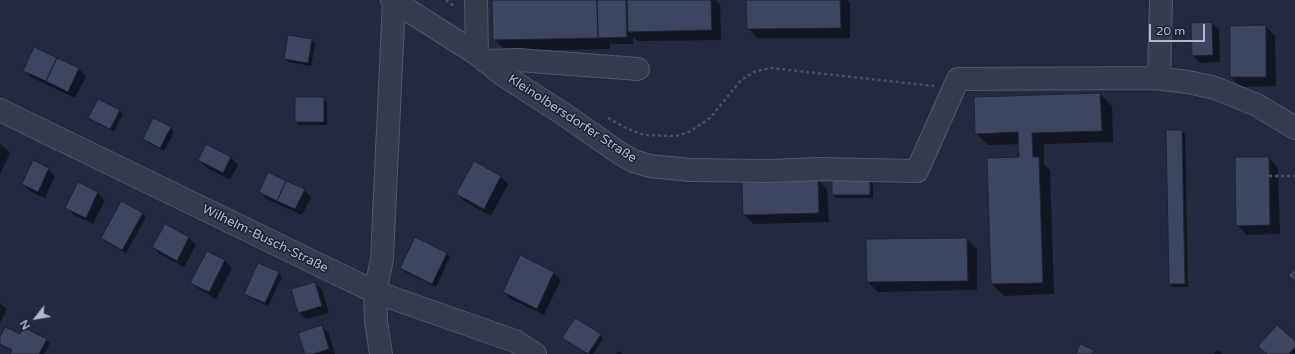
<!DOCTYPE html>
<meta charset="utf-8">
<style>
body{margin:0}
#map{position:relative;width:1295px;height:354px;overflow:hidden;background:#222940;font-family:"Varela Round",sans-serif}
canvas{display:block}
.north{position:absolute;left:16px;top:298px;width:40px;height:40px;-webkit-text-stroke:3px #1b2135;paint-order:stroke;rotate:239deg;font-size:11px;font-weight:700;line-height:16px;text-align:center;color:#b3b7cb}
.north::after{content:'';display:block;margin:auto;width:14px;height:18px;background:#b3b7cb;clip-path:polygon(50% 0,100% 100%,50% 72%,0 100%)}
.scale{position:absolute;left:1149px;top:24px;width:56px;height:18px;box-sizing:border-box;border:2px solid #b3b7cb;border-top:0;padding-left:5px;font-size:12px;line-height:14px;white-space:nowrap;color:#b3b7cb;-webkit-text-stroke:3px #1b2135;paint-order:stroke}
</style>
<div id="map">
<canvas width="1295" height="354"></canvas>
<div class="north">N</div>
<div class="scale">20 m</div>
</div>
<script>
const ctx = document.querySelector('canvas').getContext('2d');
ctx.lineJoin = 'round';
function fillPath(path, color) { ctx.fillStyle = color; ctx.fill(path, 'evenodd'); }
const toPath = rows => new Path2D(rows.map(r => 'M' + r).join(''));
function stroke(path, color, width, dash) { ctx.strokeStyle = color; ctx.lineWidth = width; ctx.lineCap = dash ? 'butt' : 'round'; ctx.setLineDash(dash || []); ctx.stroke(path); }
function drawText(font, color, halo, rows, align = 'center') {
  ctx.font = font + ' "Varela Round",sans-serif'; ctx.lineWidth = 3; ctx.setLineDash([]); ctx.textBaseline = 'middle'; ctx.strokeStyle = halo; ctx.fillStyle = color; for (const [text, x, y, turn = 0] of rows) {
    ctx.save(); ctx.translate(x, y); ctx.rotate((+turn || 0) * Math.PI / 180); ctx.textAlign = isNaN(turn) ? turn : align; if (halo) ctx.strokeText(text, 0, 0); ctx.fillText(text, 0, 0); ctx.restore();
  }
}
fillPath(toPath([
 [493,0,716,0,720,5,721,40,638,41,633,36,633,44,610,44,610,49,506,51,494,39],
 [747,0,847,0,850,3,850,38,757,38,748,28],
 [1212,23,1219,30,1220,62,1200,63,1193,56,1192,24],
 [1265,26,1275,36,1276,86,1241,87,1231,77],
 [311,40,315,44,311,66,289,62,285,58],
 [34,48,79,69,86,76,75,98,31,77,24,71],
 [1100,94,1112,106,1113,142,1044,144,1044,164,1050,170,1054,294,1004,296,992,284,1020,157,1020,144,988,145,976,133],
 [323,98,327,102,327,125,299,125,296,122],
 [119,111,123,114,114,132,93,121,90,118],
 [154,119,171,128,174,132,164,151,147,142,144,138],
 [1182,131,1185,134,1188,287,1173,287,1170,284],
 [0,144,3,146,10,153,0,174],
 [206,145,231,158,238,165,230,180,206,167,199,160],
 [1269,158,1278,168,1280,234,1247,235,1237,225],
 [474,162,501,177,508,184,491,216,464,201,457,194],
 [48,169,55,176,45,198,30,191,23,184],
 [817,179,827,189,829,222,754,224,744,215],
 [869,180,873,184,873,198,836,198,832,194],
 [79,184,98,193,105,200,93,224,74,215,67,208],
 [304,190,311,197,302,215,267,199,260,192],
 [142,214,146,217,126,253,105,241,102,238],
 [166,225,189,238,196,245,184,267,160,254,153,247],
 [967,239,977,249,977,290,878,292,868,282,867,240],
 [207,252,225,261,232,268,216,299,199,289,192,282],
 [447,254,450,257,436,287,405,272,401,268],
 [520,256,554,273,561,280,544,315,511,299,504,292],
 [278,273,282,277,268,306,249,297,245,293],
 [315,283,322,290,329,313,306,319,299,312],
 [0,303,7,309,0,323],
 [322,327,329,333,335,354,306,354],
 [600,335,603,338,593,354,586,354,563,338],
 [20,336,46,340,50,343,44,354,11,354,12,351,0,344,0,339],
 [1295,342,1295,354,1268,354],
 [1218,350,1222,354,1214,354],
 [618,351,623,354,616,354]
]), '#0007');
const building = toPath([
 [492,0,597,0,598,38,493,40,492,0],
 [597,0,626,0,627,37,598,38,597,0],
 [627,0,711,0,712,30,628,32,627,0],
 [746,0,840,0,841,28,747,29,746,0],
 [1212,22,1213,55,1192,56,1191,23,1212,22],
 [1266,25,1266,77,1230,77,1230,26,1266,25],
 [288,35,312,39,308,63,284,59,288,35],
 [34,47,57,58,46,81,23,71,34,47],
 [57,58,79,68,68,92,46,81,57,58],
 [1100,93,1102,131,1032,133,1033,157,1039,157,1043,283,991,284,987,158,1019,157,1018,132,975,134,974,97,1100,93],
 [295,97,324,97,324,122,295,122,295,97],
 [98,99,120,110,110,129,88,118,98,99],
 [153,118,171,127,160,148,143,139,153,118],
 [1166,130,1182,130,1185,284,1169,284,1166,130],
 [206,144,231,157,223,173,198,160,206,144],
 [1235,157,1269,157,1270,225,1236,226,1235,157],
 [33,160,49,168,38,192,22,184,33,160],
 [474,161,501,176,484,209,456,194,474,161],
 [268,172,286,181,277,201,259,192,268,172],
 [818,178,819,213,743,215,742,180,818,178],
 [832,179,870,179,870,195,832,195,832,179],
 [286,181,305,189,295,209,277,201,286,181],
 [78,182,98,192,86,218,65,208,78,182],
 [121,201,143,213,122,250,101,238,121,201],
 [165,224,189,237,177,261,152,247,165,224],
 [415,237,447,253,432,284,400,268,415,237],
 [967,238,968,281,867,282,866,239,967,238],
 [207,251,225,260,209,292,190,283,207,251],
 [520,255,554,272,537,309,503,292,520,255],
 [258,263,279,272,265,303,244,294,258,263],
 [1295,268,1295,281,1288,276,1295,268],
 [315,282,322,306,298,313,291,289,315,282],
 [575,318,601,334,588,354,562,338,575,318],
 [322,325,329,349,313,354,305,354,298,333,322,325],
 [1277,325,1295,341,1295,347,1289,354,1267,354,1258,346,1277,325],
 [5,327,20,334,23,327,47,339,39,354,10,354,12,350,0,344,0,337,5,327],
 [1080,344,1094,350,1092,354,1076,354,1080,344]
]);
fillPath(building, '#3e4561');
stroke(building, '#1d2337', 1);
const minor = toPath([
 [392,0,477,54,503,75,565,115,618,152,633,161,650,166,690,170,768,171,820,169,917,171,958,79,1155,78,1188,82,1215,88,1257,105,1295,128],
 [476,0,477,54],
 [485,61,518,60,638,69],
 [1159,78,1161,0],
 [0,110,375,292,515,341,535,354],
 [381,354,376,321,375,292,382,259,394,0]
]);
stroke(minor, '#51576b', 24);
stroke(toPath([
 [446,0,455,7],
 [608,118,626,128,644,135,676,136,689,132,710,118,741,80,756,71,771,68,934,86],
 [1269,176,1295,176]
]), '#42555e', 2.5, [3, 3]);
stroke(minor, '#363c50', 22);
drawText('13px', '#b3b7cb', '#1b2135', [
 ["Kleinolbersdorfer Straße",572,119,33],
 ["Wilhelm-Busch-Straße",265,239,26]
]);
</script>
